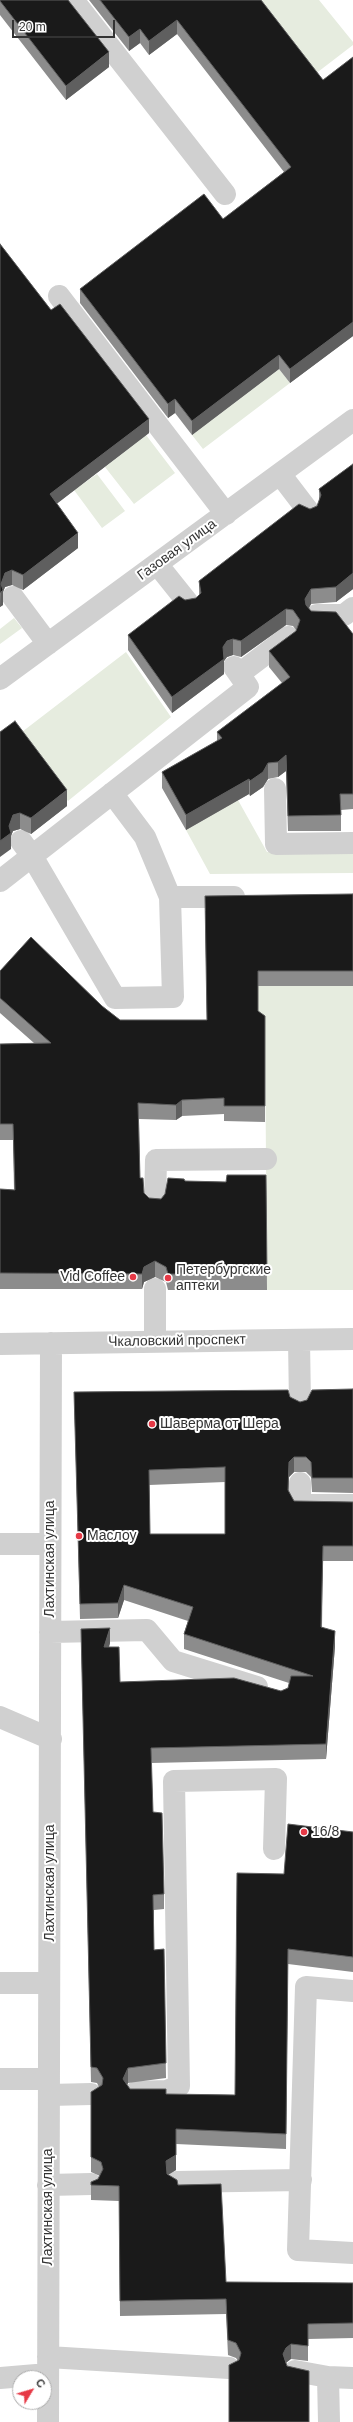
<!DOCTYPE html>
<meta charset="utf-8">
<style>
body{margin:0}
#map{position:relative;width:353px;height:2422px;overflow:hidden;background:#fff;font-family:Helvetica,sans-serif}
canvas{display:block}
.north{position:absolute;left:12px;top:2370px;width:40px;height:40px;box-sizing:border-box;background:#fff;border:1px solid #adadad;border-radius:50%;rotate:52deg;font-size:11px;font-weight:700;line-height:16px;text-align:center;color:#333}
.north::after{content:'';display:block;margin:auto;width:14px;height:18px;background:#e63946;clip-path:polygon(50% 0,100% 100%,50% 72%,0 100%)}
.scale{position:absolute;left:12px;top:20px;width:103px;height:18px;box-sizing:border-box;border:2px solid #333;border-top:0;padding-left:5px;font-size:12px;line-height:14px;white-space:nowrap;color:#333;-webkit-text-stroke:3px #fff;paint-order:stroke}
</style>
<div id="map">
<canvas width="353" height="2422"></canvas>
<div class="north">С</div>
<div class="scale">20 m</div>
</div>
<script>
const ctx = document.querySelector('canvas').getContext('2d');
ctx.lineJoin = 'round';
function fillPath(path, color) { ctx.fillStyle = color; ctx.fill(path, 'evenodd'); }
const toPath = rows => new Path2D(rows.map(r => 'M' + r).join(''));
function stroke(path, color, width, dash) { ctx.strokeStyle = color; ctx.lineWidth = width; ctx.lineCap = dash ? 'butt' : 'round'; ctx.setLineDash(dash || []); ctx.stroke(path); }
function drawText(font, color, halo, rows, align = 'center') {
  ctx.font = font + ' Helvetica,sans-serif'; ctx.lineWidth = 4; ctx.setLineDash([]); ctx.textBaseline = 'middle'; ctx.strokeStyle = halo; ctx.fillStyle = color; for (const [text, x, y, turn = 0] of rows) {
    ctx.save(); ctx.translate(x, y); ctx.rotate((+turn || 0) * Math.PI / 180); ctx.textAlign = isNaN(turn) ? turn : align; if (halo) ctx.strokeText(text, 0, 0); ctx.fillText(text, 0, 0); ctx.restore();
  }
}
fillPath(toPath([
 [250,0,319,0,353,42,353,45,310,78],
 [279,369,290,383,203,449,192,435],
 [146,435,175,473,134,504,105,467],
 [97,474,125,511,102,528,74,490],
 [14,618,22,628,0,644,0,629],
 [126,652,171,717,68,801,18,735],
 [238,800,267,852,353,851,353,873,210,874,186,830],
 [258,986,353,986,353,1290,267,1290,265,1032,258,1026]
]), '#e6ecdf');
stroke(toPath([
 [73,0,225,194],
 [59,296,226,514],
 [280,474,309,512],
 [157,564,189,604],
 [13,597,48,644],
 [317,615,344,615,353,608],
 [239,674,288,637],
 [0,679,353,420],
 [275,789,276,844,353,843],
 [21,841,32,856,115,998,173,997,170,897,145,837,112,793],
 [0,881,248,687,234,667],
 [170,897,234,897],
 [155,1203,156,1160,266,1159],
 [299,1340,300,1405],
 [155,1342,155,1289],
 [0,1344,353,1339],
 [300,1483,300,1505,353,1505],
 [0,1544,50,1544],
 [50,1632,147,1630,173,1661,257,1687],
 [0,1717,51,1739],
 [0,1983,49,1983],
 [353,1991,306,1987,298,2250,353,2253],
 [0,2079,49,2079],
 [136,2092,167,2091,179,2086,174,1781,276,1779,274,1849],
 [49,2095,91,2094],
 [177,2182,301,2180],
 [48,2185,91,2184],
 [48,2357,229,2368],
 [295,2371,328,2377,329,2422],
 [328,2377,353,2378],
 [0,2378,48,2374],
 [48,2422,51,1343]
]), '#d0d0d0', 22);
fillPath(toPath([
 [0,0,109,67,66,100,0,15],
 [89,0,261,0,323,80,353,57,353,336,290,383,279,369,192,435,175,413,168,418,80,303,80,289,223,219,284,172,177,34,149,55,140,43,129,51],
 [0,244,51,310,149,433,56,504,78,548,23,590,12,585,5,587,3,592,3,605,0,607],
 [353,464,353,589,336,602,311,604,309,608,311,611,353,634,353,809,341,810,341,831,288,831,286,771,278,777,268,779,263,787,250,796,249,794,186,830,162,788,162,772,217,741,217,732,282,683,269,667,269,651,296,631,296,630,293,626,286,625,241,657,233,655,227,657,224,661,224,674,172,713,128,650,128,635,185,600,196,598,199,595,199,581,310,509,317,506,319,501,319,489],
 [0,732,67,806,31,834,20,829,13,831,11,836,11,849],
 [353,894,353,986,258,986,258,1011,265,1016,265,1122,224,1121,224,1114,182,1116,176,1120,139,1119,140,1178,144,1193,149,1198,161,1199,185,1181,226,1182,266,1175,267,1290,168,1290,166,1282,155,1277,144,1282,142,1289,0,1289,0,1189,14,1190,13,1140,0,1140,0,1044,34,1043,0,1013,0,971,102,1006,120,1020,207,1020,205,911],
 [353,1389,353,1493,312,1492,311,1477,306,1472,294,1472,289,1477,288,1492,294,1501,353,1502,353,1561,323,1561,322,1627,335,1646,326,1759,151,1763,153,1812,164,1894,164,1909,154,1910,154,1950,164,1949,166,2078,128,2083,127,2085,130,2089,166,2094,235,2095,284,1874,353,1832,353,1972,288,1964,286,2149,176,2144,176,2170,168,2175,178,2185,226,2282,353,2283,353,2338,308,2339,308,2361,291,2359,238,2361,236,2358,228,2355,226,2314,120,2316,119,2201,91,2200,91,2182,98,2179,100,2176,91,2172,91,2092,99,2087,97,2083,91,2082,81,1629,110,1643,109,1647,120,1682,281,1691,288,1688,289,1683,184,1649,184,1634,188,1621,124,1600,118,1618,80,1619,74,1392,290,1397,300,1402],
 [225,1482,225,1534,150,1534,149,1485]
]), '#8c8c8c');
fillPath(toPath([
 [177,20,177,34,149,55,149,41],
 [140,29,140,43,129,51,129,37],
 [109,52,109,67,66,100,66,86],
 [353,322,353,336,290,383,290,369],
 [279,355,279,369,192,435,192,421],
 [175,399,175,413,168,418,168,404],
 [149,419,149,433,50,509,50,494],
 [78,533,78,548,23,590,23,575],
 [12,570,12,585,5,587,3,592,3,605,0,607,1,584,5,573],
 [353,573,353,589,336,602,336,587],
 [311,589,311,604,305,615,305,599],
 [286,609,286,625,241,657,241,641],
 [233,639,233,655,227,657,224,661,224,674,172,713,172,697,223,647,227,641],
 [286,755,286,771,278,777,278,762],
 [268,763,268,779,263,787,250,796,250,781],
 [249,779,249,794,186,830,186,815],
 [67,790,67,806,31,834,31,818],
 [20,813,20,829,13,831,11,836,11,849,0,857,0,841,9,826,13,815],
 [182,1100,182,1116,176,1120,176,1105],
 [155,1261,155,1277,144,1282,142,1289,142,1274,144,1267],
 [294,1457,294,1472,289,1477,288,1505,288,1490,289,1462],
 [124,1585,124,1600,118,1618,118,1603],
 [110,1628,110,1643,104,1662,104,1647],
 [335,1631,335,1646,326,1759,326,1744],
 [128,2068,128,2083,123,2094,123,2079],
 [176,2155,176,2170,166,2176,166,2161],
 [291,2344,291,2359,286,2363,283,2354,286,2348]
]), '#5f5f5f');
const building = toPath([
 [0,0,68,0,109,52,66,86,0,1,0,0],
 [100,0,261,0,323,80,353,57,353,322,290,369,279,355,192,421,175,399,168,404,80,289,204,194,223,219,291,167,177,20,149,41,140,29,129,37,100,0],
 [0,244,51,310,60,304,149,419,50,494,78,533,23,575,12,570,5,573,1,584,3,590,0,593,0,244],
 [353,464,353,573,336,587,311,589,305,599,306,605,311,611,336,612,353,634,353,794,340,794,341,815,288,816,286,755,278,762,268,763,263,772,250,781,249,779,186,815,162,772,222,738,217,732,290,677,269,651,296,631,300,620,293,610,286,609,241,641,233,639,227,641,223,647,224,659,172,697,128,635,179,596,185,600,196,598,201,593,199,581,299,504,310,509,317,506,321,495,319,489,353,464],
 [15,721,67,790,31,818,20,813,13,815,9,826,11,833,0,841,0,732,15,721],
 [353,894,353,971,258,971,258,1011,265,1016,265,1106,224,1106,224,1098,182,1100,176,1105,138,1103,140,1178,143,1178,144,1193,149,1198,161,1199,165,1194,168,1178,184,1179,185,1181,226,1182,227,1175,266,1175,267,1275,168,1274,166,1267,155,1261,144,1267,142,1274,0,1273,0,1189,15,1190,13,1124,0,1124,0,1044,51,1043,0,998,0,971,31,937,102,1006,120,1020,207,1020,205,896,353,894],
 [353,1389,353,1478,312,1478,311,1462,306,1457,294,1457,289,1462,288,1490,294,1501,353,1502,353,1546,323,1546,321,1627,335,1631,326,1744,151,1748,153,1812,162,1813,164,1894,153,1895,154,1950,164,1949,166,2063,128,2068,123,2079,130,2089,166,2089,166,2094,235,2095,237,1873,284,1874,288,1824,353,1832,353,1957,288,1949,286,2134,176,2129,176,2155,166,2161,167,2174,177,2180,178,2185,221,2184,226,2282,353,2283,353,2323,308,2324,308,2346,291,2344,286,2348,283,2354,287,2366,309,2371,309,2422,229,2422,229,2365,239,2360,241,2353,236,2343,228,2340,226,2299,120,2301,119,2186,91,2185,91,2182,98,2179,103,2169,101,2162,91,2157,91,2092,102,2085,103,2078,97,2068,91,2067,81,1629,110,1628,104,1647,119,1647,120,1682,234,1678,281,1691,288,1688,291,1676,313,1676,184,1634,193,1607,124,1585,118,1603,80,1604,74,1392,288,1390,290,1397,300,1402,307,1400,312,1390,353,1389],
 [225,1467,225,1534,150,1534,149,1470,225,1467]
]);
fillPath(building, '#1a1a1a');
stroke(building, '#5f5f5f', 1);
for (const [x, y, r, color] of [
 [133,1277,4,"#e63946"],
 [168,1278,4,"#e63946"],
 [152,1424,4,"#e63946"],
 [79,1536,4,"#e63946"],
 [304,1832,4,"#e63946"]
]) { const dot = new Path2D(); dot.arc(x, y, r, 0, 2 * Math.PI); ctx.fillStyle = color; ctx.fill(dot); stroke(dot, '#fff', 1.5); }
drawText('14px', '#333', '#fff', [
 ["Газовая улица",177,550,-36],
 ["Чкаловский проспект",177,1341,-1],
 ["Лахтинская улица",50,1559,-90],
 ["Лахтинская улица",50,1883,-90],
 ["Лахтинская улица",48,2207,-90]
]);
drawText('14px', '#333', '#fff', [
 ["Петербургские",176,1270],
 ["аптеки",176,1286],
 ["Vid Coffee",125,1277,"right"],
 ["Шаверма от Шера",160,1424],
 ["Маслоу",87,1536],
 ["16/8",312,1832]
], 'left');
</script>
